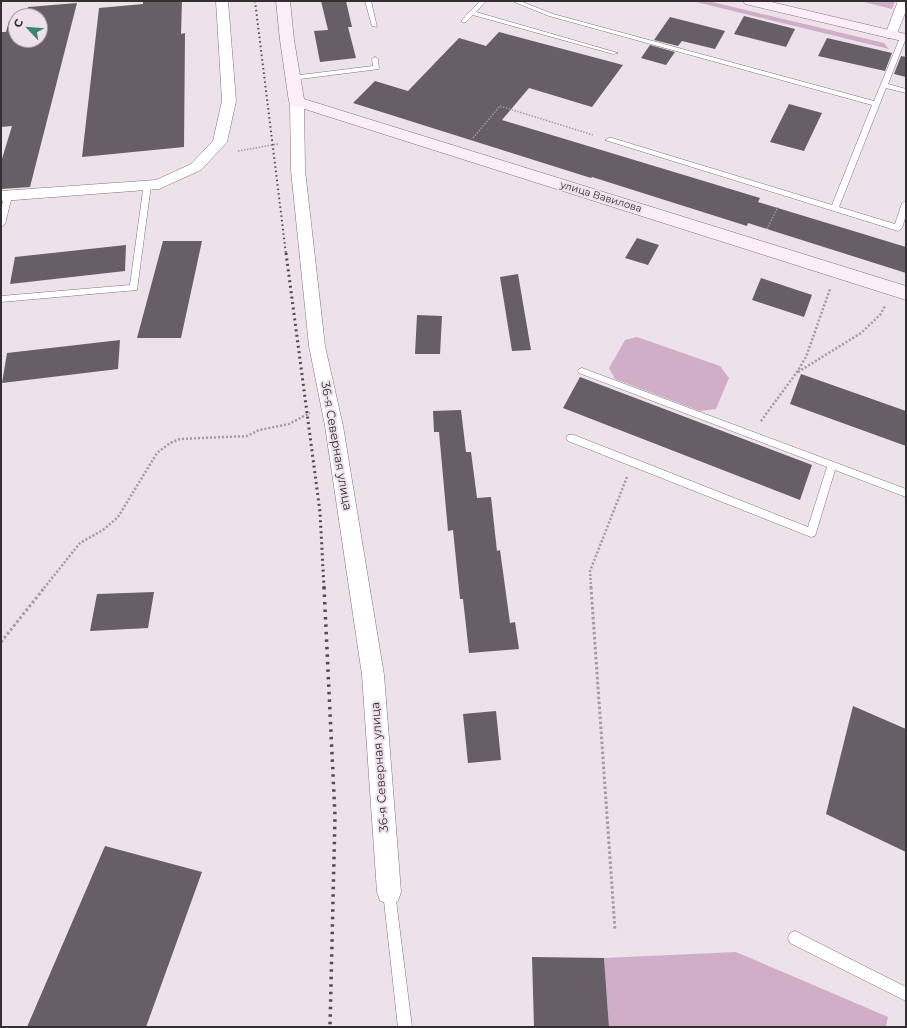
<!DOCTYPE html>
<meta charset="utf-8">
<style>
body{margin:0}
#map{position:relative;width:907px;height:1028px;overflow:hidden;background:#ede1ea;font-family:Montserrat,sans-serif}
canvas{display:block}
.frame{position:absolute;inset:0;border:2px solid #342f32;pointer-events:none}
.north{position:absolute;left:8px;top:8px;width:40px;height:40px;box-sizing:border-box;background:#ede1ea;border:1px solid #a39aa0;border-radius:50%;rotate:296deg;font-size:11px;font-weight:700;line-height:16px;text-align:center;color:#342f32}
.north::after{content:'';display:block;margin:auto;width:14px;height:18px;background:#3b827a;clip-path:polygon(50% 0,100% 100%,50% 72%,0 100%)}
</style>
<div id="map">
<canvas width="907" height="1028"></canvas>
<div class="frame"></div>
<div class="north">С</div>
</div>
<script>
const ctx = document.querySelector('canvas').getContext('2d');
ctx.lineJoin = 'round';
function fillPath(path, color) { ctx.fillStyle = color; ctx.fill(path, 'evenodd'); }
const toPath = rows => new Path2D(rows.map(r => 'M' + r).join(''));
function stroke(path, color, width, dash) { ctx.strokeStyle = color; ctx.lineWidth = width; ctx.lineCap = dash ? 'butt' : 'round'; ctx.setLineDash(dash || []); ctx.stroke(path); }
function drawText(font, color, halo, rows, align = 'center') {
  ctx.font = font + ' Montserrat,sans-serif'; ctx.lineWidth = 4; ctx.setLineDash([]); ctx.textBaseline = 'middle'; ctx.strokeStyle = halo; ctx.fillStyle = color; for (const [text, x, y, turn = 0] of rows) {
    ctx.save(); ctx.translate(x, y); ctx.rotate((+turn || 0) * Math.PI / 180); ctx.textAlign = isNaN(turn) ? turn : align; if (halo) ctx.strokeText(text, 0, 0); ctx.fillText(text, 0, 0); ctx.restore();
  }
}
fillPath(toPath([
 [692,1,708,1,884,43,889,49],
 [860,1,895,1,892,9],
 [637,337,720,366,729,378,716,409,700,411,615,379,609,368,625,340],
 [736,952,888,1017,886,1027,609,1027,604,958]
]), '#d0aec8');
fillPath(toPath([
 [143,1,182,1,181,34,185,33,184,147,82,157,99,8,143,4],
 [321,1,346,1,352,27,348,27,356,58,320,62,314,31,328,30],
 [77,3,30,187,1,189,1,162,12,126,1,127,1,32,6,32,9,21,16,21,16,40,40,40,40,16,26,16,28,7],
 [744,16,795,29,786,47,734,34],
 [670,17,725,31,715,49,682,41,678,46,654,40],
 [499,32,623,65,592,107,529,88,502,120,760,198,758,202,906,247,906,273,748,223,747,226,592,177,591,178,353,103,375,81,408,91,459,38,486,46],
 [827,38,892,53,885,71,818,56],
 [650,45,675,52,666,65,641,58],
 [901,56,906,57,906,77,894,74],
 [789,104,822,113,804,151,770,142],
 [637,238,659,245,648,265,625,258],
 [163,241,202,241,181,338,137,338],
 [126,245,125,271,10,284,15,257],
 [518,274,531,350,512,351,500,277],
 [761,278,812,295,804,317,752,300],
 [417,315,442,316,440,354,415,354],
 [120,340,118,369,2,383,7,353],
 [801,374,906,411,906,446,790,404],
 [580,377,812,465,800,500,563,408],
 [461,410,466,452,471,452,477,498,491,497,497,551,500,550,510,623,515,622,519,649,469,653,463,599,460,599,453,530,448,531,439,432,434,432,433,411],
 [154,592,148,628,90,631,97,594],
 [853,706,906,729,906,852,826,814],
 [496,711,501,760,468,763,463,714],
 [105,846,202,872,146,1027,27,1027],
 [532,957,604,958,609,1027,534,1027]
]), '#685e66');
const lane = toPath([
 [365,1,371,1,377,27,372,26,365,1],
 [480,1,486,1,476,12,618,53,613,54,473,15,466,22,462,22,462,20,480,1],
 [512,1,520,1,553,14,874,101,900,38,905,37,906,38,888,84,906,89,906,93,886,88,839,207,895,224,902,203,906,201,906,215,902,228,898,231,895,230,605,140,609,138,612,138,832,205,872,105,549,16,512,1],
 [375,57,378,59,379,69,292,80,289,78,292,76,373,66,372,59,375,57],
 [144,183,147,183,151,185,137,290,1,302,1,296,130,285,144,183],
 [5,194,11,194,12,196,5,224,1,227,1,209,5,194],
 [582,368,906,489,906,497,835,470,816,533,815,536,811,537,568,441,566,438,568,435,574,435,808,527,827,467,579,373,578,371,579,369,582,368],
 [389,886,394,887,395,892,412,1027,398,1027,383,892,384,887,389,886],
 [795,931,906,987,906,1001,790,943,788,938,790,933,795,931]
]);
const street = toPath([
 [216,1,228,1,236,101,227,142,201,170,159,189,1,201,1,191,156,180,191,164,213,141,222,101,216,1],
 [898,1,906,1,906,11,895,38,887,38,885,35,898,1],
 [297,98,302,99,304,102,305,170,325,346,343,426,384,675,401,892,398,901,389,904,380,901,377,892,362,675,325,426,309,346,291,170,290,102,292,99,297,98]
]);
const secondary = toPath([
 [276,1,290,1,294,40,304,99,906,286,906,300,292,105,289,102,280,40,276,1],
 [743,1,767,1,906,34,906,42,745,4,743,1]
]);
stroke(lane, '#7e747c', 1);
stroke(street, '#7e747c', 1);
stroke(secondary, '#7e747c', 1);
stroke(toPath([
 [473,138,500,106,593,135],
 [238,151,278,144],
 [767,229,778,207]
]), '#a49aa1', 1.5, [1.5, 1.5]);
stroke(toPath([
 [798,372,861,333,880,315,885,306],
 [761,421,797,372,806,357,830,289],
 [44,588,80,543,103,530,118,517,157,453,170,443,180,439,247,436,259,430,289,424,310,413],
 [591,588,590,571,627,477]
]), '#a49aa1', 2.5, [2, 2]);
stroke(toPath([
 [591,587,615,930],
 [1,642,45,587]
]), '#a49aa1', 3, [2.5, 2.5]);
fillPath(lane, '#fff');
fillPath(street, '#fff');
fillPath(secondary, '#fbeef8');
stroke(toPath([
 [255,1,286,254]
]), '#524b4f', 2, [1.5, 3]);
stroke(toPath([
 [286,253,320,512,324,588]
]), '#524b4f', 3, [2, 3.5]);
stroke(toPath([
 [324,587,335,816,330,1027]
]), '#524b4f', 3.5, [2.5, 5]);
drawText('10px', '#342f32', '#ede1ea', [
 ["улица Вавилова",601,197,17]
]);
drawText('12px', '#342f32', '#ede1ea', [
 ["36-я Северная улица",336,446,80],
 ["36-я Северная улица",380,767,-94]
]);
</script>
